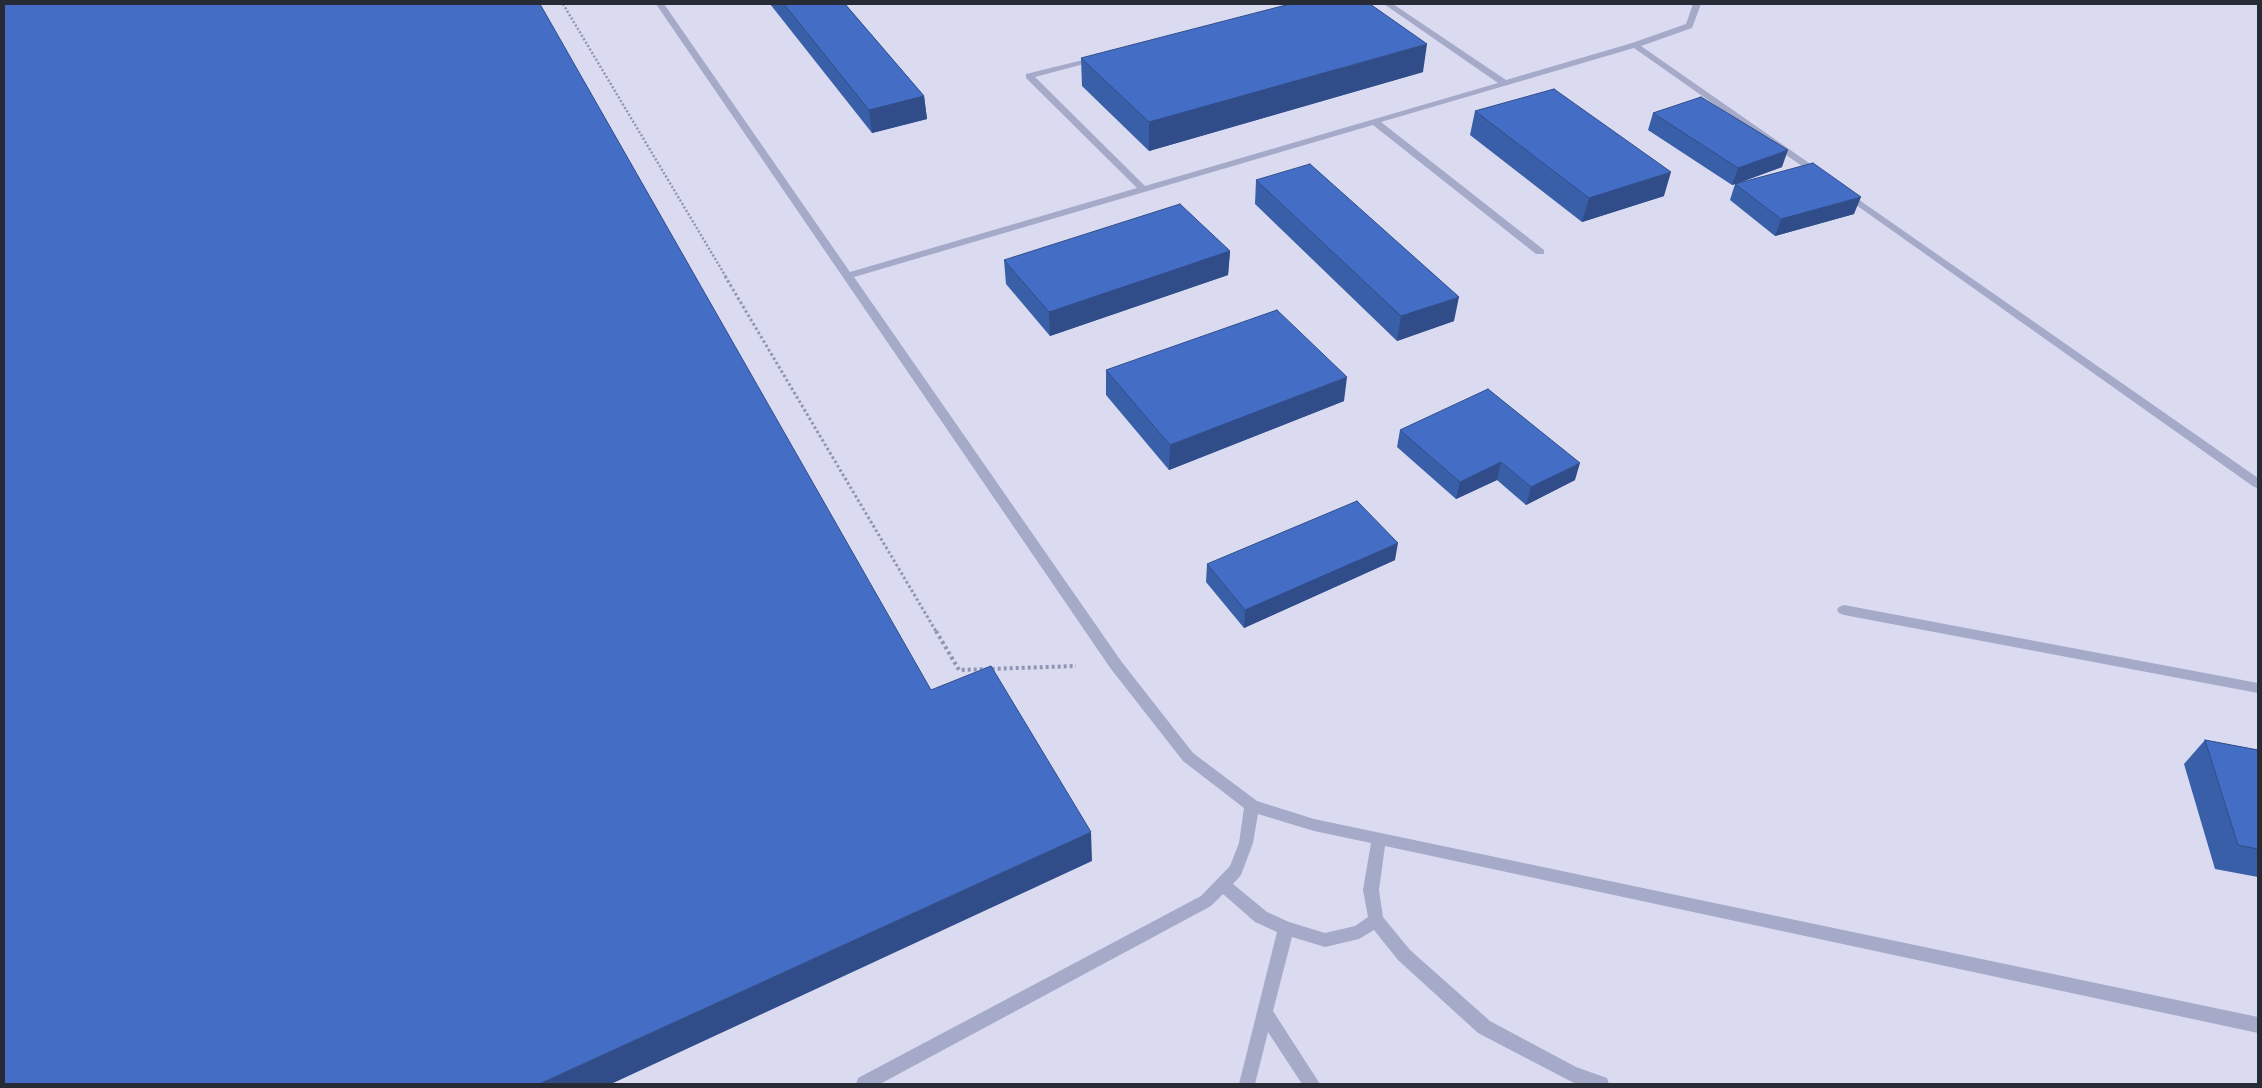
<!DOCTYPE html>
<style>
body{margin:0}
#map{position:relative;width:2262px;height:1088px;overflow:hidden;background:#dadbf1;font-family:"Asap Condensed",sans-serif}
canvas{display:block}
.frame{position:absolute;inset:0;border:5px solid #272b35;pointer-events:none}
</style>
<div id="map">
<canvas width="2262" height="1088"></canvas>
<div class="frame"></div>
</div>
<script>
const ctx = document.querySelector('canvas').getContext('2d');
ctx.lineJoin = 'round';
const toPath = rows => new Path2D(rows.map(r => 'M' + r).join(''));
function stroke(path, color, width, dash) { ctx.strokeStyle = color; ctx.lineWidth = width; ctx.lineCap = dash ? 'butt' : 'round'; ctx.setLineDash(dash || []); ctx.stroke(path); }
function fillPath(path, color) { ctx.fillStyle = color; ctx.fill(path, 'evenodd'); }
stroke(toPath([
 [563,4,726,277]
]), '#9095b5', 2.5, [2, 2]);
stroke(toPath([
 [725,276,937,633]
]), '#9095b5', 3, [2.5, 2.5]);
stroke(toPath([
 [936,631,959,670,1076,666]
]), '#9095b5', 4, [3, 3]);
fillPath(toPath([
 [656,4,664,4,850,272,1137,188,1026,78,1026,74,1099,56,1099,60,1035,77,1145,186,1498,83,1384,4,1393,4,1506,80,1632,43,1686,24,1693,4,1701,4,1692,28,1641,46,1822,172,1822,176,1816,176,1634,48,1381,122,1544,250,1544,254,1536,254,1373,125,854,277,1121,661,1193,753,1257,801,1314,819,2258,1017,2258,1033,1385,846,1379,890,1383,917,1410,950,1490,1021,1576,1067,1607,1078,1609,1084,1578,1084,1572,1082,1478,1033,1398,960,1374,930,1359,939,1325,947,1292,937,1273,1011,1320,1084,1302,1084,1268,1032,1255,1084,1239,1084,1277,932,1255,922,1223,894,1211,906,880,1084,856,1084,858,1078,1201,896,1230,866,1239,843,1244,808,1183,761,1111,669,656,4],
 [1258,814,1314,831,1371,843,1363,890,1368,917,1355,926,1325,933,1289,922,1267,912,1233,884,1241,875,1253,843,1258,814],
 [1845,190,2258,478,2258,488,2254,487,1842,195,1840,193,1845,190],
 [1844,605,2258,683,2258,693,1844,615,1839,613,1837,610,1839,607,1844,605]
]), '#a6aac9');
fillPath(toPath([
 [770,4,845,4,924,96,927,119,872,133],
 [1081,58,1423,72,1149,151,1082,86],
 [1475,111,1664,196,1582,222,1470,135],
 [1653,113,1782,167,1739,183,1854,214,1775,236,1730,200,1735,184,1732,185,1648,130],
 [1256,180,1454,321,1397,341,1255,204],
 [1230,251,1228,275,1050,336,1006,284,1004,260],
 [1106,370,1344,401,1169,470,1106,395],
 [1400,430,1575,480,1526,505,1497,480,1456,499,1397,447],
 [1395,560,1244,628,1206,582,1207,564],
 [2205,740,2258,750,2258,877,2215,869,2184,764]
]), '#3a5fa9');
fillPath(toPath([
 [1427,44,1423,72,1149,151,1149,122],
 [924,96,927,119,872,133,869,110],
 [1788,150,1782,167,1732,185,1738,168],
 [1671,172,1664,196,1582,222,1589,198],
 [1861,197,1854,214,1775,236,1781,219],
 [1230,251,1228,275,1050,336,1049,312],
 [1459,297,1454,321,1397,341,1401,316],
 [1347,377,1344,401,1169,470,1170,445],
 [1501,462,1497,480,1456,499,1460,482],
 [1580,463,1575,480,1526,505,1531,487],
 [1398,543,1395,560,1244,628,1245,610],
 [1091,832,1092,861,611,1084,539,1084]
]), '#304d8a');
const building = toPath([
 [4,4,540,4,931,690,991,666,1091,832,539,1084,4,1084,4,4],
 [784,4,845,4,924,96,869,110,784,4],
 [1290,4,1370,4,1427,44,1149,122,1081,58,1290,4],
 [1554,89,1671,172,1589,198,1475,111,1554,89],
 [1701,97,1788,150,1738,168,1653,113,1701,97],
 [1813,163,1861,197,1781,219,1735,184,1813,163],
 [1310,164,1459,297,1401,316,1256,180,1310,164],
 [1180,204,1230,251,1049,312,1004,260,1180,204],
 [1277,310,1347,377,1170,445,1106,370,1277,310],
 [1488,389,1580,463,1531,487,1501,462,1460,482,1400,430,1488,389],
 [1357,501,1398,543,1245,610,1207,564,1357,501],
 [2205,740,2258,750,2258,849,2238,845,2205,740]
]);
fillPath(building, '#446ec5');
stroke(building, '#304d8a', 1);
</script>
